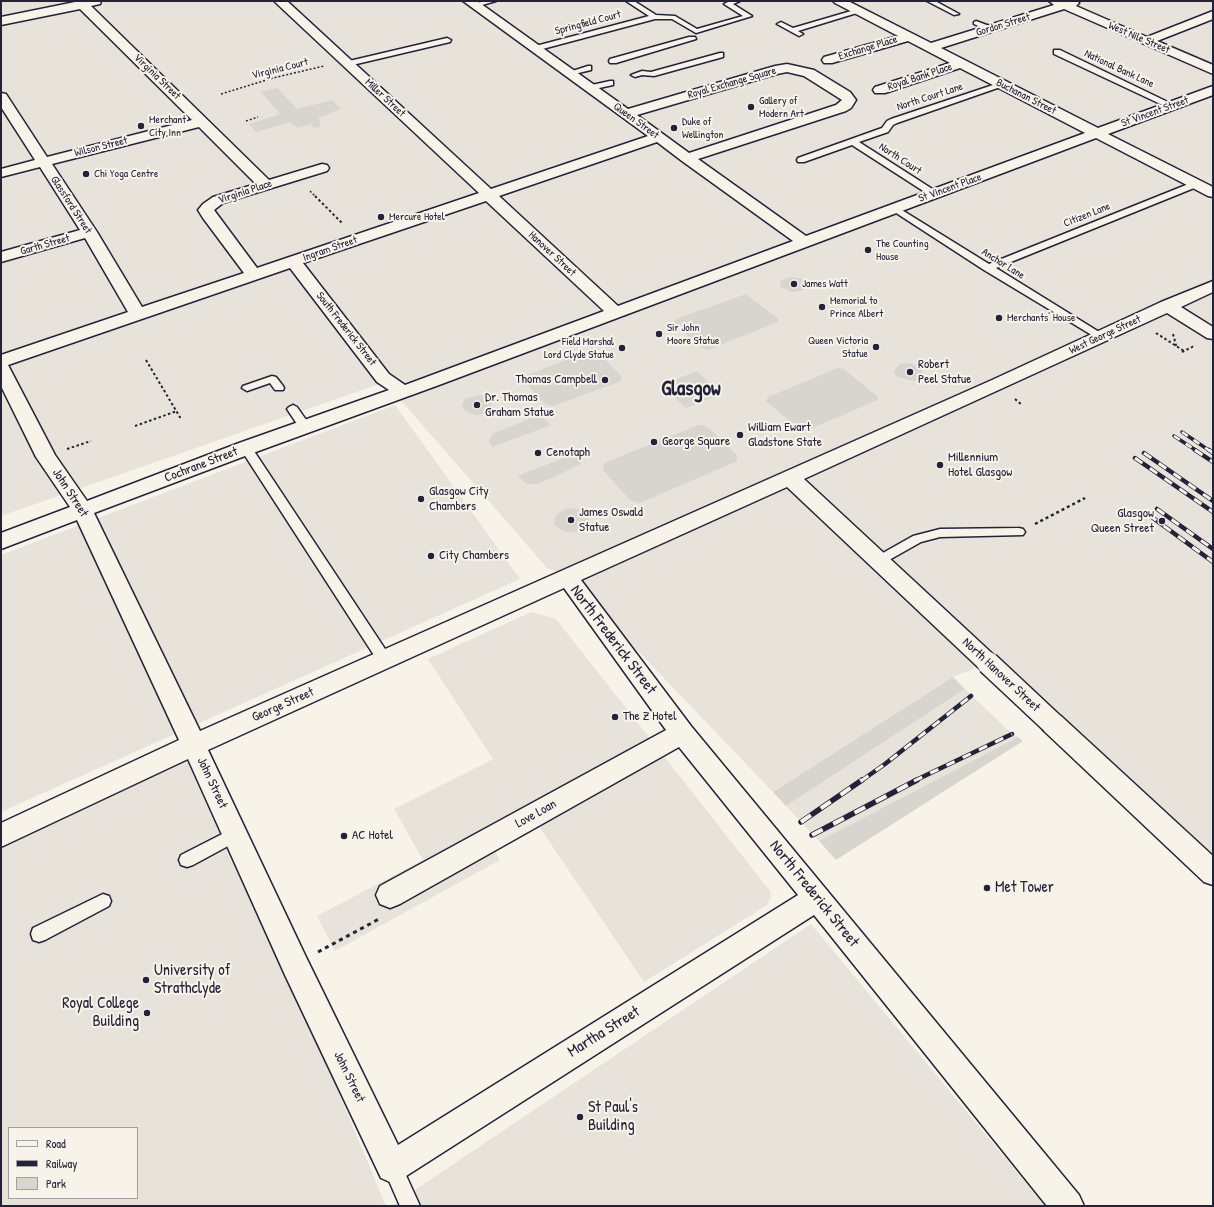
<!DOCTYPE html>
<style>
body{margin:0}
#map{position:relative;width:1214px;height:1207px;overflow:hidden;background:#f7f3e8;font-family:"Patrick Hand",sans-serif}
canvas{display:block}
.frame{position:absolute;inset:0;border:2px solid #22223b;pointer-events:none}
.legend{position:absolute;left:8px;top:1127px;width:130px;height:72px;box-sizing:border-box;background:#f7f3e8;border:1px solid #a29fa3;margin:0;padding:5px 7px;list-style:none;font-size:12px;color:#22223b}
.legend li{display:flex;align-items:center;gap:8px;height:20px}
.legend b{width:20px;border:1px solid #a29fa3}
</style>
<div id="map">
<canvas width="1214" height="1207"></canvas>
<div class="frame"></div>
<ul class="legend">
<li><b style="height:5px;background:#f7f3e8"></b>Road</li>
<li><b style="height:5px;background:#22223b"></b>Railway</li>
<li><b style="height:11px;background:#d8d5cf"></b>Park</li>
</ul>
</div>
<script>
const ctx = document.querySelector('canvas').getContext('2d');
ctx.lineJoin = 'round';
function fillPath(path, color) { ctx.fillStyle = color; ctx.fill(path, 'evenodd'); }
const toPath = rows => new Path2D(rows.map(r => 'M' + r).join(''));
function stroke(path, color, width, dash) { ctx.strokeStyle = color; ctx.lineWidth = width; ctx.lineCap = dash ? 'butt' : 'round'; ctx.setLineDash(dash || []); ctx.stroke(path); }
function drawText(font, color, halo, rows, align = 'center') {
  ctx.font = font + ' "Patrick Hand",sans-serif'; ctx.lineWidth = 4; ctx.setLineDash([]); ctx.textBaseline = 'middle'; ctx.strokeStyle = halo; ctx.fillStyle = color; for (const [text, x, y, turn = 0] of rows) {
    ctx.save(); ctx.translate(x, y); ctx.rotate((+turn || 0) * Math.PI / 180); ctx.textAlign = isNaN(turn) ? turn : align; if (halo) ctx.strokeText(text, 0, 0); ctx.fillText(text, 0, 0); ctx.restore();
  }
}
fillPath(toPath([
 [1,1,1213,1,1213,873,988,663,953,677,773,792,567,577,547,568,385,382,1,516],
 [395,405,520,579,1,812,1,555],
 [531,612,556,619,770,891,771,898,767,905,644,982,538,825,494,850,500,860,335,951,317,916,423,860,394,809,493,759,428,659],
 [965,689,1012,734,1018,737,819,841,786,806],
 [194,745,386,1206,1,1206,1,832],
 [9,1128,137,1128,137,1198,9,1198],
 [811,924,1045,1206,391,1206]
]), '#e7e3db');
fillPath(toPath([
 [277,88,297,109,332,100,341,109,327,114,328,115,318,118,321,122,319,123,321,126,314,128,311,124,298,128,290,122,256,132,249,124,280,114,261,92],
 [791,277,803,279,807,284,806,288,801,291,792,292,781,287,780,283,781,280],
 [746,294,778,319,778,322,708,350,702,348,674,323,676,319],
 [587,352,595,352,601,355,622,377,619,382,553,406,546,405,526,383,524,380,527,375],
 [909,363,921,368,924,374,923,377,917,381,912,381,898,377,894,372,895,369,900,364],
 [838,368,844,369,878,397,878,400,803,432,766,401,768,397],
 [697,371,721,394,686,408,662,385],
 [477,395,486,396,491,400,492,406,491,409,483,414,475,415,464,410,462,405,465,399],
 [534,417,545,419,551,425,493,447,489,442,490,437,494,433],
 [698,425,704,425,709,428,737,455,737,461,640,503,630,500,603,470,603,465,607,462],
 [576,453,581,458,580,465,537,484,527,484,518,476],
 [571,508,581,510,588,515,589,519,587,526,579,531,568,532,563,531,555,525,554,521,557,514,566,509],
 [953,677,965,689,786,806,773,792],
 [1018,737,1023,741,836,860,819,841]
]), '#d8d5cf');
const lane = toPath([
 [484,1,496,1,475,7,472,5,484,1],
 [626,1,634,1,656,15,675,16,697,29,743,16,724,4,730,1,740,1,733,4,752,16,696,33,672,19,655,19,535,51,531,49,532,47,649,16,626,1],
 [927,1,935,1,959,14,954,15,927,1],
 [858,9,861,11,860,12,798,31,803,34,799,36,777,24,781,22,793,28,858,9],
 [976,21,992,27,993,29,989,31,974,24,974,22,976,21],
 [689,37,695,37,696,39,616,63,610,63,609,61,610,59,689,37],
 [447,38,451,40,450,42,348,66,344,64,345,62,447,38],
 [1054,50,1060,50,1176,106,1172,108,1169,108,1054,54,1054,50],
 [720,53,723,53,723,57,654,76,642,75,635,77,631,75,642,71,651,72,720,53],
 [588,66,591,66,591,70,570,75,566,73,588,66],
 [610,81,613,81,613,85,590,90,586,88,587,86,610,81],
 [999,83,1002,83,1006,85,897,123,893,125,888,132,859,142,937,192,938,194,937,196,931,196,852,145,804,162,798,162,797,160,798,158,882,128,887,121,891,119,999,83],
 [1196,181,1199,182,1200,184,1199,186,996,268,1104,335,1105,337,1100,340,984,270,890,209,894,206,897,207,989,264,1196,181],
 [272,376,276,377,283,386,284,388,283,390,275,390,270,383,247,391,242,388,243,386,272,376],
 [293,405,297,407,309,424,311,427,309,430,301,430,287,409,289,407,293,405],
 [246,444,250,445,389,655,391,659,389,663,384,664,379,663,240,448,242,445,246,444],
 [1019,528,1023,529,1025,532,1023,535,940,537,921,542,882,564,878,566,874,564,872,561,874,558,913,536,940,529,1019,528],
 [236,827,241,829,244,834,241,839,193,865,187,867,181,865,179,860,181,855,236,827],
 [103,894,109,896,111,901,109,906,45,940,39,942,33,940,31,934,33,928,103,894],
 [392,1158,399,1160,420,1206,400,1206,383,1167,385,1160,392,1158]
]);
const street = toPath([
 [80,1,101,1,100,4,91,6,269,180,322,164,327,165,329,168,327,171,223,203,214,210,257,268,479,193,274,1,287,1,491,189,648,136,463,1,477,1,628,109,775,66,787,64,814,70,850,92,856,100,851,108,846,111,698,159,806,236,1085,133,960,68,885,93,875,93,873,90,875,87,950,63,908,41,832,63,824,63,822,60,824,57,898,36,835,3,833,1,848,1,931,43,1054,5,1049,1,1077,1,1079,3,1076,6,1147,37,1213,11,1213,19,1157,41,1213,65,1213,74,1064,9,941,48,1098,128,1213,86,1213,95,1108,134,1213,187,1213,197,1208,196,1096,138,439,385,253,453,94,513,200,731,992,380,1161,302,1213,281,1213,292,1181,307,1213,327,1213,339,1207,338,1167,313,804,479,996,657,1000,663,996,669,988,672,980,669,787,487,581,580,691,726,1079,1195,1084,1206,1047,1206,814,915,403,1178,392,1183,381,1178,285,975,188,759,1,847,1,823,179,740,77,520,1,549,1,533,70,507,36,457,1,386,1,355,128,312,85,238,1,262,1,252,80,230,40,167,1,177,1,169,35,160,1,107,1,93,6,94,47,157,192,120,80,9,1,25,1,17,80,1],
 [787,72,804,76,842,100,836,105,689,153,637,115,777,74,787,72],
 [199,127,256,184,213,197,203,204,198,210,203,218,244,273,142,307,97,232,52,164,199,127],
 [657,142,682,161,793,241,618,306,499,196,657,142],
 [486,201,604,311,405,385,389,374,303,263,486,201],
 [290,268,377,382,389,390,239,443,87,501,55,455,8,365,290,268],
 [564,588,666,730,380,886,376,895,380,904,390,908,400,904,679,747,798,895,398,1145,305,955,208,750,564,588],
 [1052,713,1061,716,1213,856,1213,885,1204,882,1043,730,1040,723,1043,716,1052,713]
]);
stroke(lane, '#22223b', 3);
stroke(street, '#22223b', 3);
stroke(toPath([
 [221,94,273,78,324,66],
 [246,121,258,117],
 [310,191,316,197]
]), '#22223b', 1.5, [2, 2]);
stroke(toPath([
 [315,196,343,224],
 [1156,333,1184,351],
 [1173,334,1176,345,1173,346],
 [1182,352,1194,346],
 [146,360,181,419],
 [1015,399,1022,405],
 [135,426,177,411],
 [67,449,91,441]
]), '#22223b', 2, [2.5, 2.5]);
stroke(toPath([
 [1035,524,1085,498]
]), '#22223b', 2.5, [3, 3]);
stroke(toPath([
 [318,952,379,919]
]), '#22223b', 3, [4, 4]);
fillPath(lane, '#f7f3e8');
fillPath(street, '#f7f3e8');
const railFar2 = toPath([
 [1182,432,1210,451],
 [1174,436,1197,451]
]);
const railFar1 = toPath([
 [1195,450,1213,462],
 [1209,450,1213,453],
 [1144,453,1213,501],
 [1135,458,1213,512],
 [1157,509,1213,549],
 [1149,515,1213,562],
 [861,781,885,764,971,696],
 [914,781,1012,734]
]);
const rail = toPath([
 [801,822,862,780],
 [812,835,917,780]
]);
stroke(railFar2, '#22223b', 3.5);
stroke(railFar1, '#22223b', 4.5);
stroke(rail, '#22223b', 5.5);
stroke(railFar2, '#f7f3e8', 2.5, [7]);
stroke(railFar1, '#f7f3e8', 3, [9]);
stroke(rail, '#f7f3e8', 4, [12]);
const streetBridge = toPath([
 [988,663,1052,723]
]);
stroke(streetBridge, '#22223b', 25, []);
stroke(streetBridge, '#f7f3e8', 22);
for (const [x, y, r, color] of [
 [751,107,4,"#22223b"],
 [141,126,4,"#22223b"],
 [674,128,4,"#22223b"],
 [86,174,4,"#22223b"],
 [381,217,4,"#22223b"],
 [868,250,4,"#22223b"],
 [794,284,4,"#22223b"],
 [822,307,4,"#22223b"],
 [999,318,4,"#22223b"],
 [659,334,4,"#22223b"],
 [876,347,4,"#22223b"],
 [622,348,4,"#22223b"],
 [910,372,4,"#22223b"],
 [605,380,4,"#22223b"],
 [477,405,4,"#22223b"],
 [740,435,4,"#22223b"],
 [654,442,4,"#22223b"],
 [538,453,4,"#22223b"],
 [940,465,4,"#22223b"],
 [421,499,4,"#22223b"],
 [571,520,4,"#22223b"],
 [1162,521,4,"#22223b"],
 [431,556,4,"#22223b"],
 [615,717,4,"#22223b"],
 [344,836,4,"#22223b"],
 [987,888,4,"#22223b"],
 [146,980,4,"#22223b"],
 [147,1013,4,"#22223b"],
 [580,1117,4,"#22223b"]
]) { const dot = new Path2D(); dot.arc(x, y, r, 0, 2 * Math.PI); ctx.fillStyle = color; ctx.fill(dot); stroke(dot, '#f7f3e8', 1.5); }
drawText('11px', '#22223b', '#f7f3e8', [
 ["Springfield Court",588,23,-15],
 ["Gordon Street",1003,25,-17],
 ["West Nile Street",1139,38,23],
 ["Exchange Place",868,48,-17],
 ["Virginia Court",280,69,-14],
 ["National Bank Lane",1119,69,25],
 ["Virginia Street",157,77,44],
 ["Royal Bank Place",920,77,-18],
 ["Royal Exchange Square",732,83,-16],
 ["North Court Lane",930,97,-18],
 ["Buchanan Street",1026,97,27],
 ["Miller Street",385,98,43],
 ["St Vincent Street",1155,112,-20],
 ["Queen Street",636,121,36],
 ["Wilson Street",101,147,-14],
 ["North Court",900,159,33],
 ["St Vincent Place",950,188,-20],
 ["Virginia Place",245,192,-18],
 ["Glassford Street",71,205,57],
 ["Citizen Lane",1087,215,-22],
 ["Garth Street",45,245,-16],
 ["Ingram Street",330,249,-19],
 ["Hanover Street",552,254,43],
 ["Anchor Lane",1003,264,32],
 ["South Frederick Street",346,329,52],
 ["West George Street",1105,335,-25]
]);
drawText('11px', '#22223b', '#f7f3e8', [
 ["Gallery of",759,101],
 ["Modern Art",759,114],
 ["Merchant",149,120],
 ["City Inn",149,133],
 ["Duke of",682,122],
 ["Wellington",682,135],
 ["Chi Yoga Centre",94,174],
 ["Mercure Hotel",389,217],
 ["The Counting",876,244],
 ["House",876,257],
 ["James Watt",802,284],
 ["Memorial to",830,301],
 ["Prince Albert",830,314],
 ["Merchants' House",1007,318],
 ["Sir John",667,328],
 ["Moore Statue",667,341],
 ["Queen Victoria",868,341,"right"],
 ["Statue",868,354,"right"],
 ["Field Marshal",614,342,"right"],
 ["Lord Clyde Statue",614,355,"right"]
], 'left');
drawText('13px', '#22223b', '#f7f3e8', [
 ["Robert",918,365],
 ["Peel Statue",918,380],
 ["Thomas Campbell",597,380,"right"],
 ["Dr. Thomas",485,398],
 ["Graham Statue",485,413],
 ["William Ewart",748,428],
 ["Gladstone State",748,443],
 ["George Square",662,442],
 ["Cenotaph",546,453],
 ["Millennium",948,458],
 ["Hotel Glasgow",948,473],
 ["Glasgow City",429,492],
 ["Chambers",429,507],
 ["James Oswald",579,513],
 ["Statue",579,528],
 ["Glasgow",1154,514,"right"],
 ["Queen Street",1154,529,"right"],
 ["City Chambers",439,556],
 ["The Z Hotel",623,717],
 ["AC Hotel",352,836]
], 'left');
drawText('13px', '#22223b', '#f7f3e8', [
 ["Cochrane Street",201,465,-21],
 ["John Street",70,493,57],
 ["North Hanover Street",1001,675,43],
 ["George Street",283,705,-24],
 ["John Street",212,783,65],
 ["Love Loan",536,814,-29],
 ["John Street",349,1077,64]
]);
drawText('16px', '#22223b', '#f7f3e8', [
 ["North Frederick Street",613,640,53],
 ["North Frederick Street",814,894,51],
 ["Martha Street",604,1032,-32]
]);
drawText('16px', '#22223b', '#f7f3e8', [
 ["Met Tower",995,888],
 ["University of",154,971],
 ["Strathclyde",154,989],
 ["Royal College",139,1004,"right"],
 ["Building",139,1022,"right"],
 ["St Paul's",588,1108],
 ["Building",588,1126]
], 'left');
drawText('bold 21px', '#22223b', '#f7f3e8', [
 ["Glasgow",691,389]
]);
</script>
